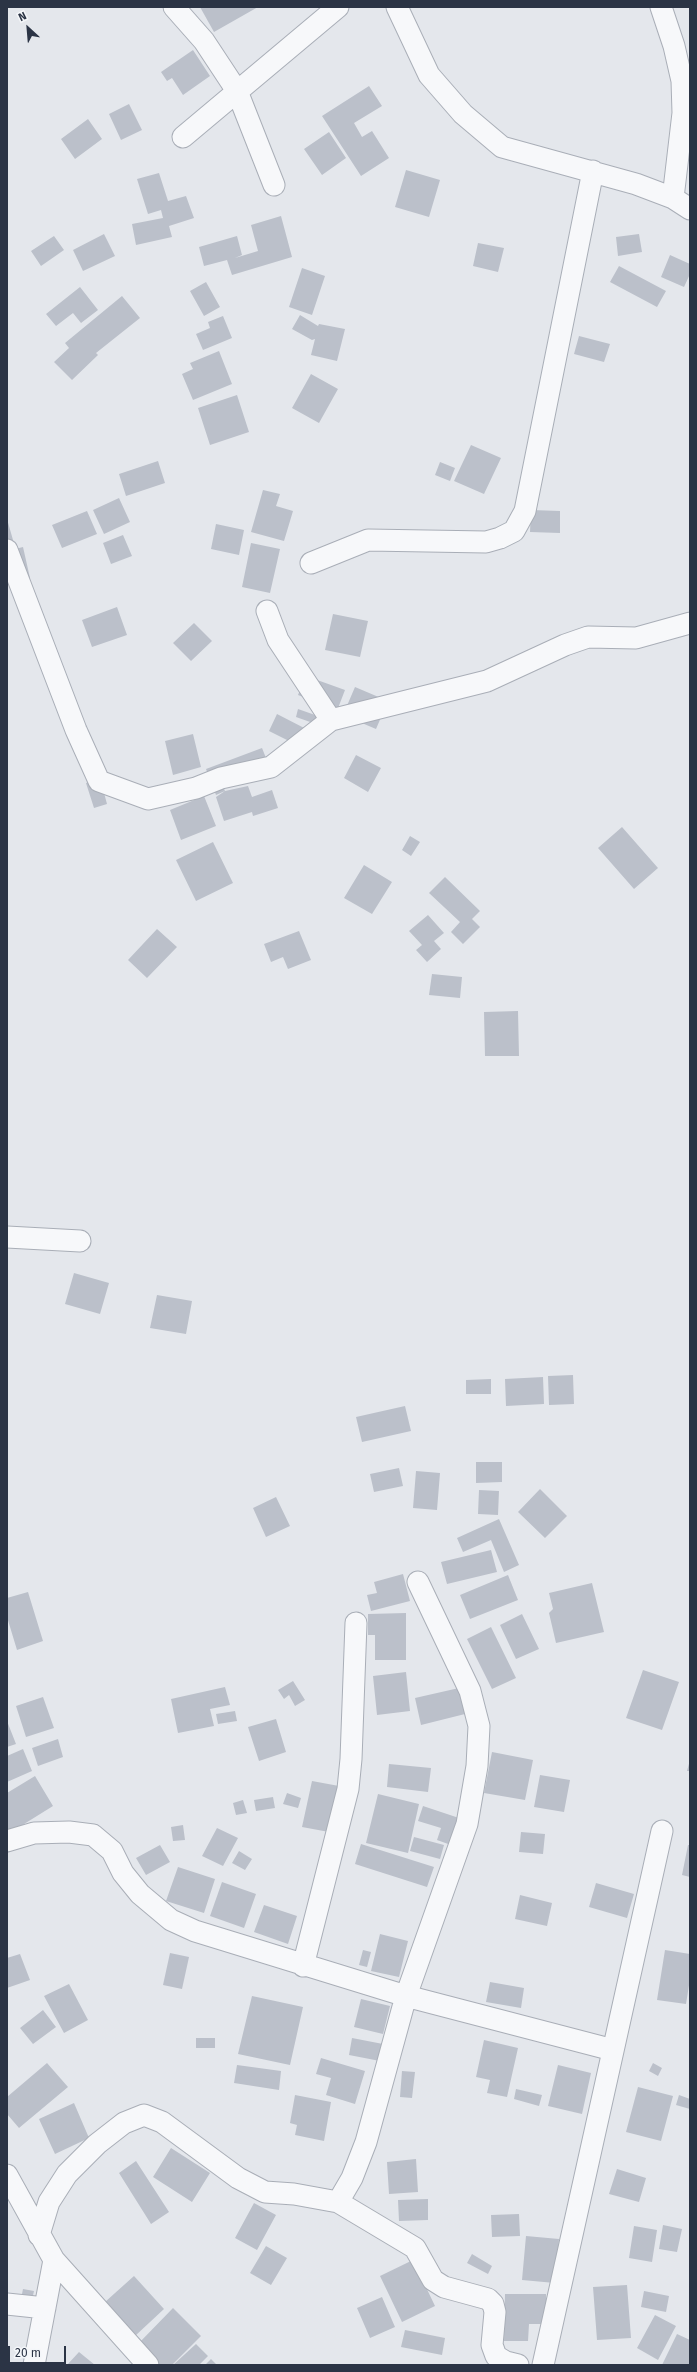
<!DOCTYPE html>
<style>
body{margin:0}
#map{position:relative;width:697px;height:2372px;overflow:hidden;background:#e4e7ec;font-family:"Fira Sans",sans-serif}
canvas{display:block}
.frame{position:absolute;inset:0;border:8px solid #2b3445;pointer-events:none}
.north{position:absolute;left:8px;top:8px;width:40px;height:40px;-webkit-text-stroke:3px #f4f6f9;paint-order:stroke;rotate:334deg;font-size:11px;font-weight:700;line-height:16px;text-align:center;color:#2b3445}
.north::after{content:'';display:block;margin:auto;width:14px;height:18px;background:#2b3445;clip-path:polygon(50% 0,100% 100%,50% 72%,0 100%)}
.scale{position:absolute;left:8px;top:2346px;width:58px;height:18px;box-sizing:border-box;border:2px solid #2b3445;border-top:0;padding-left:5px;font-size:12px;line-height:14px;white-space:nowrap;color:#2b3445;-webkit-text-stroke:3px #f4f6f9;paint-order:stroke}
</style>
<div id="map">
<canvas width="697" height="2372"></canvas>
<div class="frame"></div>
<div class="north">N</div>
<div class="scale">20 m</div>
</div>
<script>
const ctx = document.querySelector('canvas').getContext('2d');
ctx.lineJoin = 'round';
function fillPath(path, color) { ctx.fillStyle = color; ctx.fill(path, 'evenodd'); }
const toPath = rows => new Path2D(rows.map(r => 'M' + r).join(''));
function stroke(path, color, width, dash) { ctx.strokeStyle = color; ctx.lineWidth = width; ctx.lineCap = dash ? 'butt' : 'round'; ctx.setLineDash(dash || []); ctx.stroke(path); }
fillPath(toPath([
 [200,7,258,7,214,32],
 [193,50,210,76,183,95,172,78,167,81,161,72],
 [369,86,382,106,354,123,362,137,372,131,389,158,361,176,322,116],
 [129,104,142,130,121,140,109,114],
 [88,119,102,139,75,159,61,139],
 [329,132,346,158,322,175,304,149],
 [406,170,440,180,429,217,395,207],
 [159,173,168,201,186,196,194,218,169,226,172,237,136,245,132,224,163,218,161,210,148,214,137,179],
 [281,216,292,257,232,275,227,260,204,266,199,247,237,236,242,255,235,258,258,251,251,225],
 [104,234,115,256,83,271,73,250],
 [639,234,642,252,618,256,616,237],
 [54,236,64,250,41,266,31,251],
 [478,243,504,248,498,272,473,266],
 [670,255,690,264,690,274,684,287,661,277],
 [619,266,666,291,657,307,610,282],
 [302,268,325,276,312,315,289,307],
 [206,282,220,307,204,316,190,291],
 [80,287,98,310,81,323,73,313,56,326,46,314],
 [122,296,140,318,96,353,98,355,72,380,54,362,69,348,65,343],
 [300,315,318,326,319,324,345,329,337,361,311,355,315,339,312,340,292,329],
 [223,316,232,338,203,350,196,334,210,328,208,322],
 [579,336,610,344,604,362,574,354],
 [219,351,232,384,193,400,182,374,193,369,190,363],
 [311,374,338,389,319,423,292,408],
 [237,395,249,432,210,445,198,408],
 [471,445,501,458,484,494,454,481],
 [158,461,165,483,126,496,119,474],
 [440,462,455,468,450,481,435,475],
 [263,490,280,494,276,506,293,511,284,541,251,532],
 [119,498,130,522,104,534,93,510],
 [531,510,560,511,560,533,530,532],
 [87,511,97,534,62,548,52,525],
 [7,519,13,540,7,542],
 [216,524,244,530,239,555,211,549],
 [123,535,132,556,111,564,103,543],
 [251,543,280,549,270,593,242,587],
 [23,547,30,578,7,582,7,551],
 [117,607,127,635,92,647,82,620],
 [333,614,368,621,360,657,325,650],
 [194,623,212,641,191,661,173,643],
 [306,676,345,690,330,729,296,717,298,709,315,715,319,703,298,695],
 [355,687,388,701,376,729,343,715],
 [277,714,310,731,301,747,269,731],
 [193,734,201,767,173,775,165,741],
 [262,748,270,768,220,780,225,791,216,795,206,769],
 [356,755,381,768,368,792,344,778],
 [100,778,107,804,94,808,86,783],
 [248,786,252,797,272,790,278,808,253,816,252,812,224,821,216,797,225,791],
 [204,796,216,826,181,840,170,810],
 [622,827,658,868,634,889,598,848],
 [410,836,420,842,411,856,402,850],
 [213,842,233,883,196,901,176,860],
 [364,865,392,882,372,914,344,898],
 [445,877,480,911,472,919,480,927,463,944,451,932,460,922,429,893],
 [428,915,444,933,434,941,441,949,427,962,416,950,422,945,409,931],
 [157,929,177,947,147,978,128,960],
 [299,931,311,960,288,969,283,957,271,962,264,944],
 [432,974,462,977,460,998,429,995],
 [518,1011,519,1056,485,1056,484,1012],
 [74,1273,109,1283,100,1314,65,1304],
 [157,1295,192,1301,186,1334,150,1328],
 [573,1375,574,1404,549,1405,548,1376],
 [543,1377,544,1404,506,1406,505,1379],
 [491,1379,491,1394,466,1394,466,1380],
 [405,1406,411,1431,362,1442,356,1417],
 [476,1462,502,1462,502,1482,476,1483],
 [399,1468,403,1486,374,1492,370,1474],
 [416,1471,440,1473,437,1510,413,1508],
 [540,1489,567,1516,545,1538,518,1512],
 [479,1490,499,1491,498,1515,478,1514],
 [276,1497,290,1526,266,1537,253,1508],
 [499,1519,519,1565,504,1572,491,1540,463,1552,457,1538],
 [491,1550,497,1572,447,1584,441,1562],
 [403,1574,410,1601,371,1611,367,1595,377,1593,374,1582],
 [508,1575,518,1600,470,1619,460,1595],
 [592,1583,604,1632,556,1643,549,1613,553,1609,549,1593],
 [28,1592,43,1641,17,1650,7,1617,7,1598],
 [406,1613,406,1660,375,1660,375,1635,368,1635,368,1614],
 [522,1614,539,1649,516,1659,500,1625],
 [491,1627,516,1678,492,1689,467,1639],
 [643,1670,679,1682,662,1730,626,1718],
 [406,1672,410,1711,377,1715,373,1676],
 [293,1681,305,1700,295,1706,289,1695,284,1699,278,1690],
 [225,1687,230,1705,210,1709,214,1726,178,1733,171,1699],
 [459,1688,465,1714,421,1725,415,1698],
 [43,1697,54,1728,26,1737,16,1706],
 [235,1711,237,1721,218,1724,216,1714],
 [276,1719,286,1752,259,1761,248,1727],
 [7,1721,16,1744,7,1747],
 [58,1739,63,1757,38,1766,32,1748],
 [23,1749,32,1771,7,1782,7,1756],
 [492,1752,533,1760,525,1800,484,1793],
 [690,1760,690,1771,687,1771],
 [389,1764,431,1768,428,1792,387,1787],
 [540,1775,570,1780,564,1812,534,1807],
 [35,1776,53,1806,8,1834,7,1793],
 [312,1781,339,1786,329,1832,302,1827],
 [287,1793,301,1798,298,1808,283,1804],
 [378,1794,419,1804,408,1853,366,1843],
 [273,1797,275,1808,256,1811,254,1800],
 [243,1800,247,1813,236,1815,233,1803],
 [423,1806,459,1818,451,1845,437,1840,441,1828,418,1821],
 [183,1825,185,1840,173,1841,171,1827],
 [217,1828,238,1838,223,1866,202,1856],
 [521,1832,545,1834,543,1854,519,1852],
 [414,1837,444,1845,440,1859,410,1851],
 [361,1844,434,1867,427,1887,355,1864],
 [160,1845,170,1862,146,1875,136,1858],
 [688,1845,690,1845,690,1877,682,1875],
 [239,1851,252,1859,245,1870,232,1863],
 [178,1867,215,1879,204,1913,166,1901],
 [222,1882,256,1894,244,1928,210,1916],
 [596,1883,634,1894,627,1918,589,1907],
 [520,1895,552,1903,547,1926,515,1919],
 [264,1905,297,1916,288,1944,254,1932],
 [380,1934,408,1941,399,1977,371,1971],
 [363,1950,371,1952,367,1967,359,1965],
 [665,1950,690,1954,690,1979,686,2004,657,2000],
 [170,1953,189,1957,182,1989,163,1985],
 [20,1954,30,1980,7,1988,7,1958],
 [490,1982,524,1988,521,2008,486,2002],
 [69,1984,88,2020,64,2033,44,1996],
 [252,1996,303,2007,290,2065,238,2054],
 [361,1999,390,2006,383,2034,354,2027],
 [43,2010,56,2027,33,2044,20,2028],
 [196,2038,215,2038,215,2048,196,2048],
 [352,2038,383,2044,380,2061,349,2055],
 [484,2040,518,2048,507,2097,487,2093,490,2080,476,2077],
 [321,2058,365,2071,355,2104,326,2095,331,2078,316,2074],
 [47,2063,68,2087,19,2128,7,2114,7,2097],
 [653,2063,662,2068,658,2076,649,2071],
 [237,2065,281,2071,279,2090,234,2083],
 [558,2065,591,2073,582,2114,548,2106],
 [402,2071,415,2072,412,2098,400,2097],
 [638,2087,673,2096,661,2141,626,2132],
 [516,2089,542,2095,539,2106,514,2099],
 [295,2095,331,2102,324,2141,295,2135,297,2125,290,2123],
 [679,2095,690,2099,690,2109,676,2105],
 [74,2103,89,2138,55,2154,39,2119],
 [171,2148,210,2173,192,2202,153,2177],
 [416,2159,418,2192,389,2194,387,2162],
 [136,2161,169,2212,151,2224,119,2173],
 [617,2169,646,2178,639,2202,609,2194],
 [428,2199,428,2220,399,2221,398,2200],
 [254,2203,276,2215,257,2250,235,2238],
 [519,2214,520,2236,492,2237,491,2215],
 [663,2225,682,2229,677,2252,659,2249],
 [634,2226,657,2230,652,2262,629,2258],
 [526,2236,559,2239,555,2283,522,2280],
 [266,2246,287,2258,271,2285,250,2273],
 [472,2254,492,2266,488,2274,467,2263],
 [413,2260,435,2306,402,2322,380,2276],
 [134,2276,164,2309,135,2336,105,2302],
 [627,2285,631,2338,597,2340,593,2287],
 [23,2289,34,2291,32,2300,21,2299],
 [644,2291,669,2296,666,2312,641,2307],
 [505,2294,546,2294,546,2324,529,2324,528,2341,504,2341],
 [382,2297,395,2327,370,2338,357,2308],
 [173,2308,201,2336,172,2365,159,2365,138,2344],
 [655,2315,676,2326,658,2360,637,2348],
 [405,2330,445,2338,442,2355,401,2347],
 [677,2334,690,2340,690,2365,662,2365],
 [196,2344,208,2356,199,2365,173,2365],
 [79,2352,95,2365,67,2365],
 [211,2359,217,2365,205,2365]
]), '#bbc0ca');
const minor = toPath([
 [174,7,204,41,237,91,274,185],
 [397,7,429,75,463,114,502,147,636,184,673,198,690,209],
 [661,7,674,46,682,81,683,113,673,198],
 [183,137,338,7],
 [7,550,76,730,99,781,148,799,196,788,221,778,271,767,331,720,487,681,565,645,588,637,636,638,690,623],
 [311,563,368,540,486,542,500,538,514,531,525,511,593,171],
 [267,611,278,640,331,720],
 [7,1237,80,1241],
 [7,1841,34,1833,69,1832,93,1835,112,1851,123,1873,140,1894,171,1920,195,1931,406,1996,613,2050],
 [303,1966,348,1789,351,1759,356,1623],
 [7,2175,54,2260,148,2365],
 [338,2202,352,2178,366,2142,406,1996,467,1824,477,1766,479,1726,470,1691,418,1582],
 [39,2235,49,2202,67,2174,97,2144,124,2123,144,2115,162,2122,238,2178,265,2192,294,2194,338,2202,415,2248,433,2280,444,2287,488,2299,493,2304,495,2312,492,2345,496,2356,506,2362,518,2365],
 [7,2304,45,2308],
 [34,2365,54,2260],
 [543,2365,662,1831]
]);
stroke(minor, '#a9aeb7', 23);
stroke(minor, '#f7f8fa', 21);
</script>
